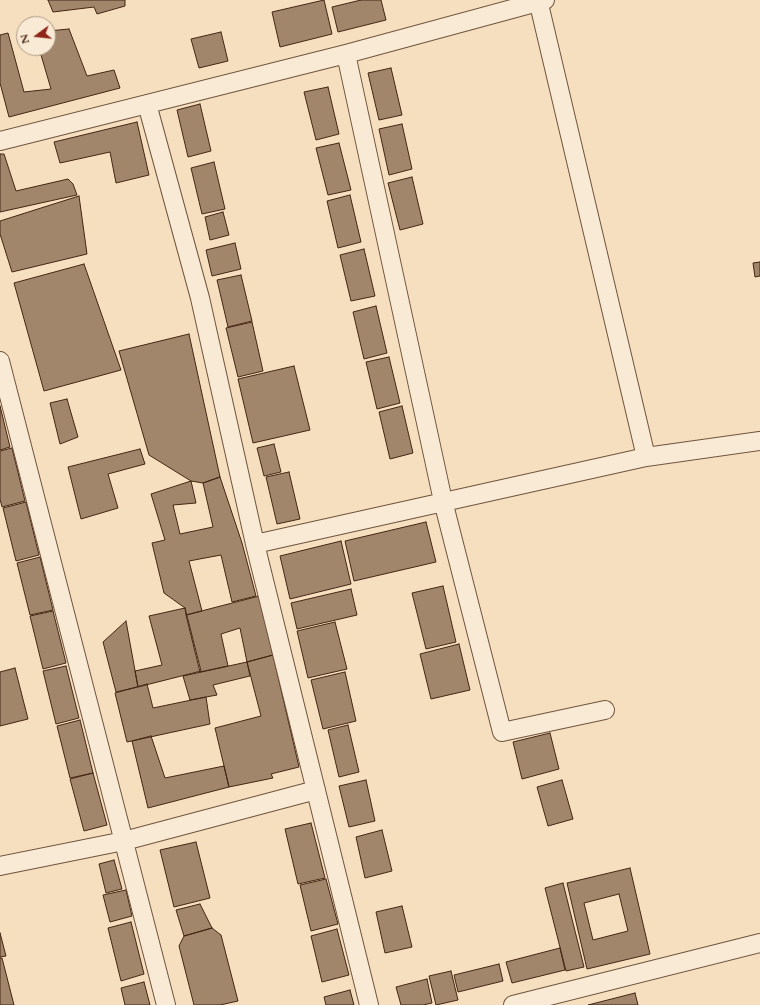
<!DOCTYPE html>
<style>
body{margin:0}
#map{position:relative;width:760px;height:1005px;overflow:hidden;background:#f6dfbf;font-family:Cardo,serif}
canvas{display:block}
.north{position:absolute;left:16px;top:16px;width:40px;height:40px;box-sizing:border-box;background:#f9ead5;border:1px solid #b19c87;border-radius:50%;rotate:255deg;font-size:11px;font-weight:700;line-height:16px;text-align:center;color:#442613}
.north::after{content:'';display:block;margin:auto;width:14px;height:18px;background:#8f2418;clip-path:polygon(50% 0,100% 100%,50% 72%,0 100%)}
</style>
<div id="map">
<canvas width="760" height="1005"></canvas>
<div class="north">N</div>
</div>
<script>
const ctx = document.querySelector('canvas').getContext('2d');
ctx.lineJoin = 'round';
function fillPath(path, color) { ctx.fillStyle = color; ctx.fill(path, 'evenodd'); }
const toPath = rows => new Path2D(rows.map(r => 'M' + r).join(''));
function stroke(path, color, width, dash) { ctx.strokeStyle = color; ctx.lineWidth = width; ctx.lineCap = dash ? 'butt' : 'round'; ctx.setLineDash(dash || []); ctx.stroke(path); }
const building = toPath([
 [48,0,125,0,125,6,97,14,94,7,53,12,48,0],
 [324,0,332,34,280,47,272,12,324,0],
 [361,0,381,0,386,20,338,32,332,7,361,0],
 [69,29,87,76,114,70,120,88,9,117,0,83,0,35,8,33,24,92,51,89,39,48,48,48,48,31,69,29],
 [221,32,228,61,199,68,191,39,221,32],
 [391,68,402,115,379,120,368,73,391,68],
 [328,87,339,134,316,140,304,92,328,87],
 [200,104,211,151,188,157,177,110,200,104],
 [137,122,149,175,116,183,110,152,60,163,54,142,137,122],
 [402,124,412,169,389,175,379,129,402,124],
 [339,143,351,190,328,195,316,148,339,143],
 [0,154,4,154,16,191,68,179,73,184,77,195,0,212,0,154],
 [214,162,225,209,202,214,191,168,214,162],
 [412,177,423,224,400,230,388,183,412,177],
 [350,195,361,242,338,248,327,201,350,195],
 [79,196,87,254,12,272,0,234,0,221,79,196],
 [223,212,229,235,210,240,205,217,223,212],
 [235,243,241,269,212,276,206,250,235,243],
 [364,249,375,296,351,301,340,255,364,249],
 [760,262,760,276,755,277,753,263,760,262],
 [84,264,121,370,44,391,14,283,84,264],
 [241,275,252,321,228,327,217,280,241,275],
 [376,306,387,353,364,359,353,312,376,306],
 [252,322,263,371,238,377,226,328,252,322],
 [189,334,220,477,203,483,191,481,149,455,119,351,189,334],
 [389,357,400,403,377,409,366,362,389,357],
 [294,366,310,430,253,443,238,379,294,366],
 [67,399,78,437,60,444,50,403,67,399],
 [0,406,10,447,0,450,0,406],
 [402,406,413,453,390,459,379,412,402,406],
 [274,444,281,472,264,476,257,448,274,444],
 [12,448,25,501,2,507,0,499,0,451,12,448],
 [140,449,145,464,108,474,118,508,81,519,68,467,140,449],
 [289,472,300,519,277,524,266,477,289,472],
 [220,477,242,543,256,596,232,602,221,555,189,561,202,611,186,615,185,608,164,593,152,543,165,540,151,494,191,481,196,503,173,505,180,534,213,527,203,483,220,477],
 [26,502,39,555,16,561,3,508,26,502],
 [426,522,436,562,354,581,345,541,426,522],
 [341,541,351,584,290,599,280,556,341,541],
 [40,557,53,610,30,615,17,563,40,557],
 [443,586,456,642,426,649,412,593,443,586],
 [351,589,357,615,297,629,291,603,351,589],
 [267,594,264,616,273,655,247,662,240,628,221,634,228,666,200,672,186,615,267,594],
 [185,608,201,671,138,687,135,671,162,665,149,616,185,608],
 [53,611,66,663,43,669,30,616,53,611],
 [126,621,138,687,116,692,103,642,126,621],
 [335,622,347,669,308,678,297,631,335,622],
 [459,644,470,690,431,699,420,654,459,644],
 [273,655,299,767,271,774,273,778,229,787,215,728,261,716,247,662,273,655],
 [247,662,250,676,213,685,217,695,190,700,183,676,247,662],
 [66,666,79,718,56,724,43,671,66,666],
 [15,668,28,719,0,726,0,672,15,668],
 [345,672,356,721,323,729,311,680,345,672],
 [147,684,153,708,206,697,210,724,127,742,115,693,147,684],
 [80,720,93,773,70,778,57,726,80,720],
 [348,725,359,772,339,777,328,730,348,725],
 [550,733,559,769,522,779,513,742,550,733],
 [151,736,165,778,224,766,229,787,148,808,132,741,151,736],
 [93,773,107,825,84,831,70,779,93,773],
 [366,780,375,821,349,827,339,786,366,780],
 [562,780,573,819,548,826,537,787,562,780],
 [311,823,325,878,298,884,285,829,311,823],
 [382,830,392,871,365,878,356,837,382,830],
 [196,842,210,898,174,907,160,850,196,842],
 [114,860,122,889,106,893,99,864,114,860],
 [630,868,650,954,587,969,567,883,630,868],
 [619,894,628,931,593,940,584,903,619,894],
 [326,879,338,924,311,931,300,885,326,879],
 [563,883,584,967,566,971,545,888,563,883],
 [126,890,132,916,110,922,103,895,126,890],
 [200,904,212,928,184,936,176,910,200,904],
 [402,906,412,947,385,953,376,912,402,906],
 [131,922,144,974,121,981,108,928,131,922],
 [212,928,221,935,238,1001,220,1005,194,1005,179,946,184,936,212,928],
 [337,929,349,975,322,982,311,936,337,929],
 [0,933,6,956,0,957,0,933],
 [560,948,565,970,512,983,506,962,560,948],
 [0,958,2,958,14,1005,0,1005,0,958],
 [499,964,503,981,458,992,454,975,499,964],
 [451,971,458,1000,436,1005,429,976,451,971],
 [427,979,432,1003,423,1005,401,1005,396,987,427,979],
 [144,982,150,1005,125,1005,121,988,144,982],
 [350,990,354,1005,326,1005,324,997,350,990],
 [635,993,638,1005,588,1005,635,993]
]);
fillPath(building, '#a1866c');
stroke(building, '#442613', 1);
const minor = toPath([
 [538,0,646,457],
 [346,54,443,501,502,732,605,710],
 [147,104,200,298,255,544,369,1005],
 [0,141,346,54,545,0],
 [0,361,166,1005],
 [255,544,646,457,760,441],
 [0,866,124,841,316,790],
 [513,1005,760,943]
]);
stroke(minor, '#70543e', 20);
stroke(minor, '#f9ead5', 18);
</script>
